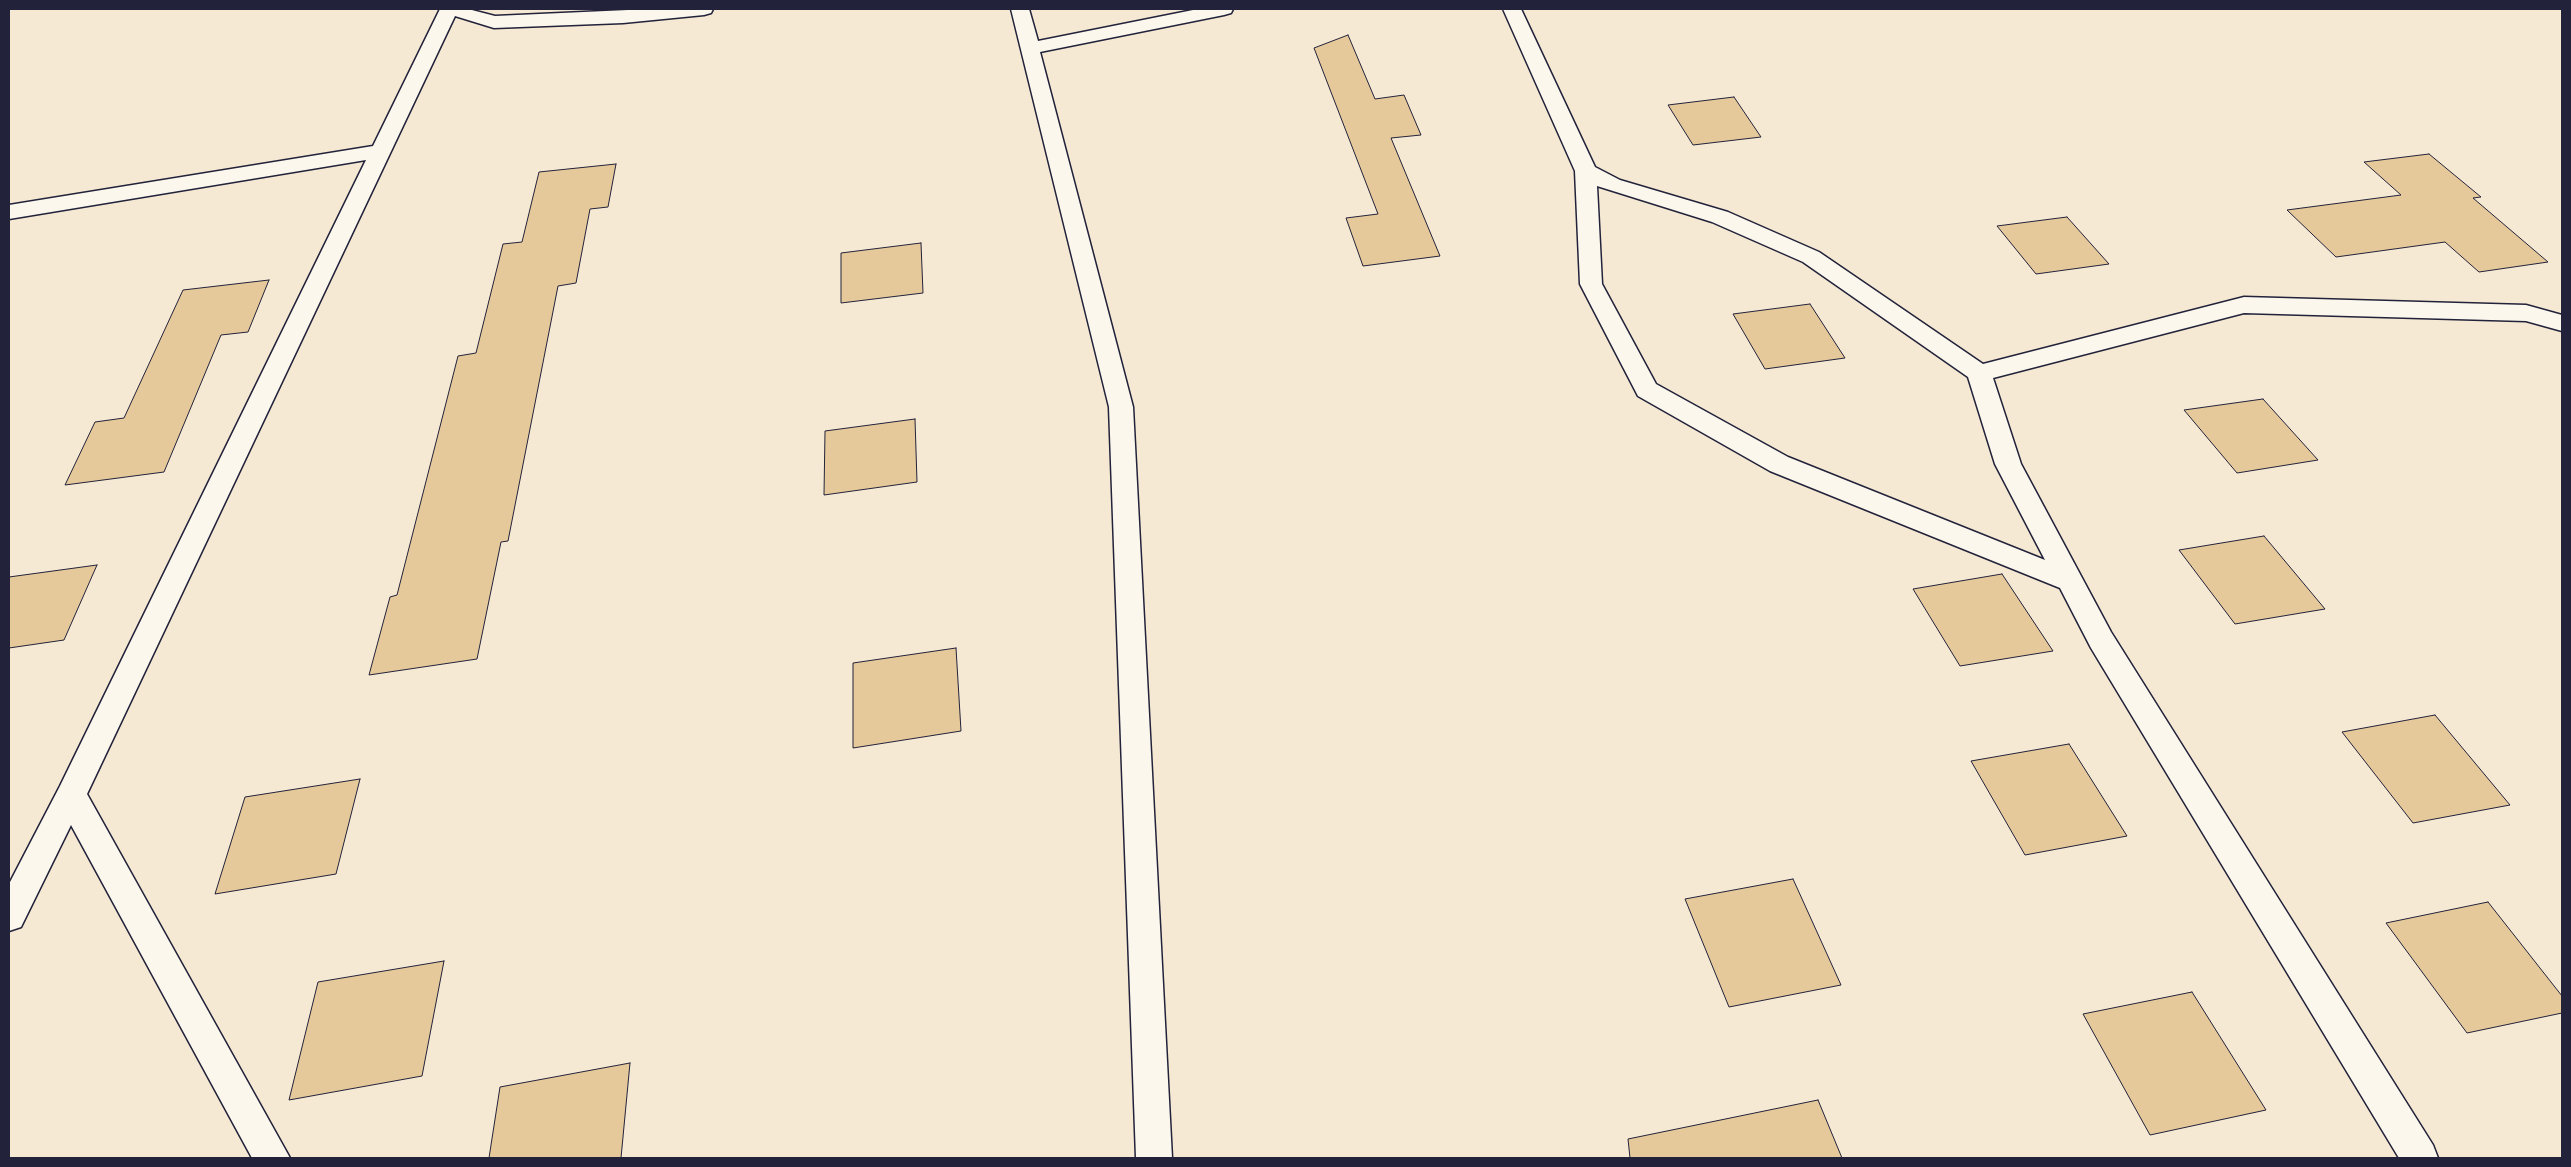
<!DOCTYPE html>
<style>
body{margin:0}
#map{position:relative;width:2571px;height:1167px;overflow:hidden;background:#f5e9d3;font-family:"Shantell Sans",sans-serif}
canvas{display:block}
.frame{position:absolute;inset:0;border:10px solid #22223b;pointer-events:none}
</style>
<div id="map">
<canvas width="2571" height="1167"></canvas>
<div class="frame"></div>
</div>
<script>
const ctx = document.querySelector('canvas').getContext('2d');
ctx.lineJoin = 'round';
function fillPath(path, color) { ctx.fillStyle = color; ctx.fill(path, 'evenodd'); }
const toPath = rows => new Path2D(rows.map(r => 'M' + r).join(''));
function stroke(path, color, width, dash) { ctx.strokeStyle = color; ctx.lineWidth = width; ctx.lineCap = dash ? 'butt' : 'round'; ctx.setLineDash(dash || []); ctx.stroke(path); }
const building = toPath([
 [1348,35,1375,99,1404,95,1421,135,1391,138,1440,256,1363,266,1346,218,1378,214,1314,48,1348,35],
 [1734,97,1761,137,1693,145,1668,105,1734,97],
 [2429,154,2481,197,2473,198,2548,262,2479,272,2445,242,2336,257,2287,210,2401,195,2364,162,2429,154],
 [616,164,608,207,590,209,576,283,558,286,508,541,501,542,477,659,369,675,390,597,397,595,458,356,476,353,503,244,522,242,539,172,616,164],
 [2067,217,2109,264,2036,274,1997,226,2067,217],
 [921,243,923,293,841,303,841,253,921,243],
 [269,280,248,332,221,335,164,472,65,485,95,422,124,418,183,290,269,280],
 [1810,304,1845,358,1765,369,1733,314,1810,304],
 [2263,399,2318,460,2237,473,2184,410,2263,399],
 [915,419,917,482,824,495,825,431,915,419],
 [2264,536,2325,609,2235,624,2179,550,2264,536],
 [97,565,64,640,9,648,9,577,97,565],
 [2002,574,2053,651,1960,666,1913,589,2002,574],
 [956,648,961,731,853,748,853,663,956,648],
 [2435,715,2510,805,2413,823,2342,732,2435,715],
 [2069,744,2127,836,2025,855,1971,761,2069,744],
 [360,779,336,874,215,894,245,797,360,779],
 [1793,879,1841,985,1729,1007,1685,899,1793,879],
 [2488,902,2562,996,2562,1013,2467,1033,2386,923,2488,902],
 [444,961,422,1076,289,1100,318,982,444,961],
 [2192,992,2266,1110,2150,1135,2083,1014,2192,992],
 [630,1063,621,1158,489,1158,500,1087,630,1063],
 [1818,1100,1842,1158,1630,1158,1628,1139,1818,1100]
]);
fillPath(building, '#e6c99a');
stroke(building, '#22223b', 1);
const service = toPath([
 [440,9,468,9,495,16,650,9,713,9,711,13,704,15,623,23,494,28,455,16,87,794,290,1158,252,1158,71,825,21,927,9,931,9,884,60,786,366,160,9,219,9,205,373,146,440,9],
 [1011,9,1029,9,1038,41,1198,9,1233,9,1231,13,1224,15,1040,52,1133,407,1172,1158,1136,1158,1109,407,1011,9],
 [1503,9,1521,9,1595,167,1620,180,1728,212,1819,252,1983,364,2244,297,2526,305,2562,315,2562,331,2526,321,2244,313,1993,378,2021,464,2111,632,2433,1145,2438,1158,2399,1158,2091,648,2060,588,1770,471,1638,396,1580,284,1575,171,1503,9],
 [1597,186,1712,222,1803,262,1968,377,1995,464,2045,560,1788,457,1656,384,1602,284,1597,186]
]);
stroke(service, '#22223b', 3);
fillPath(service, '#fbf7ec');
</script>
